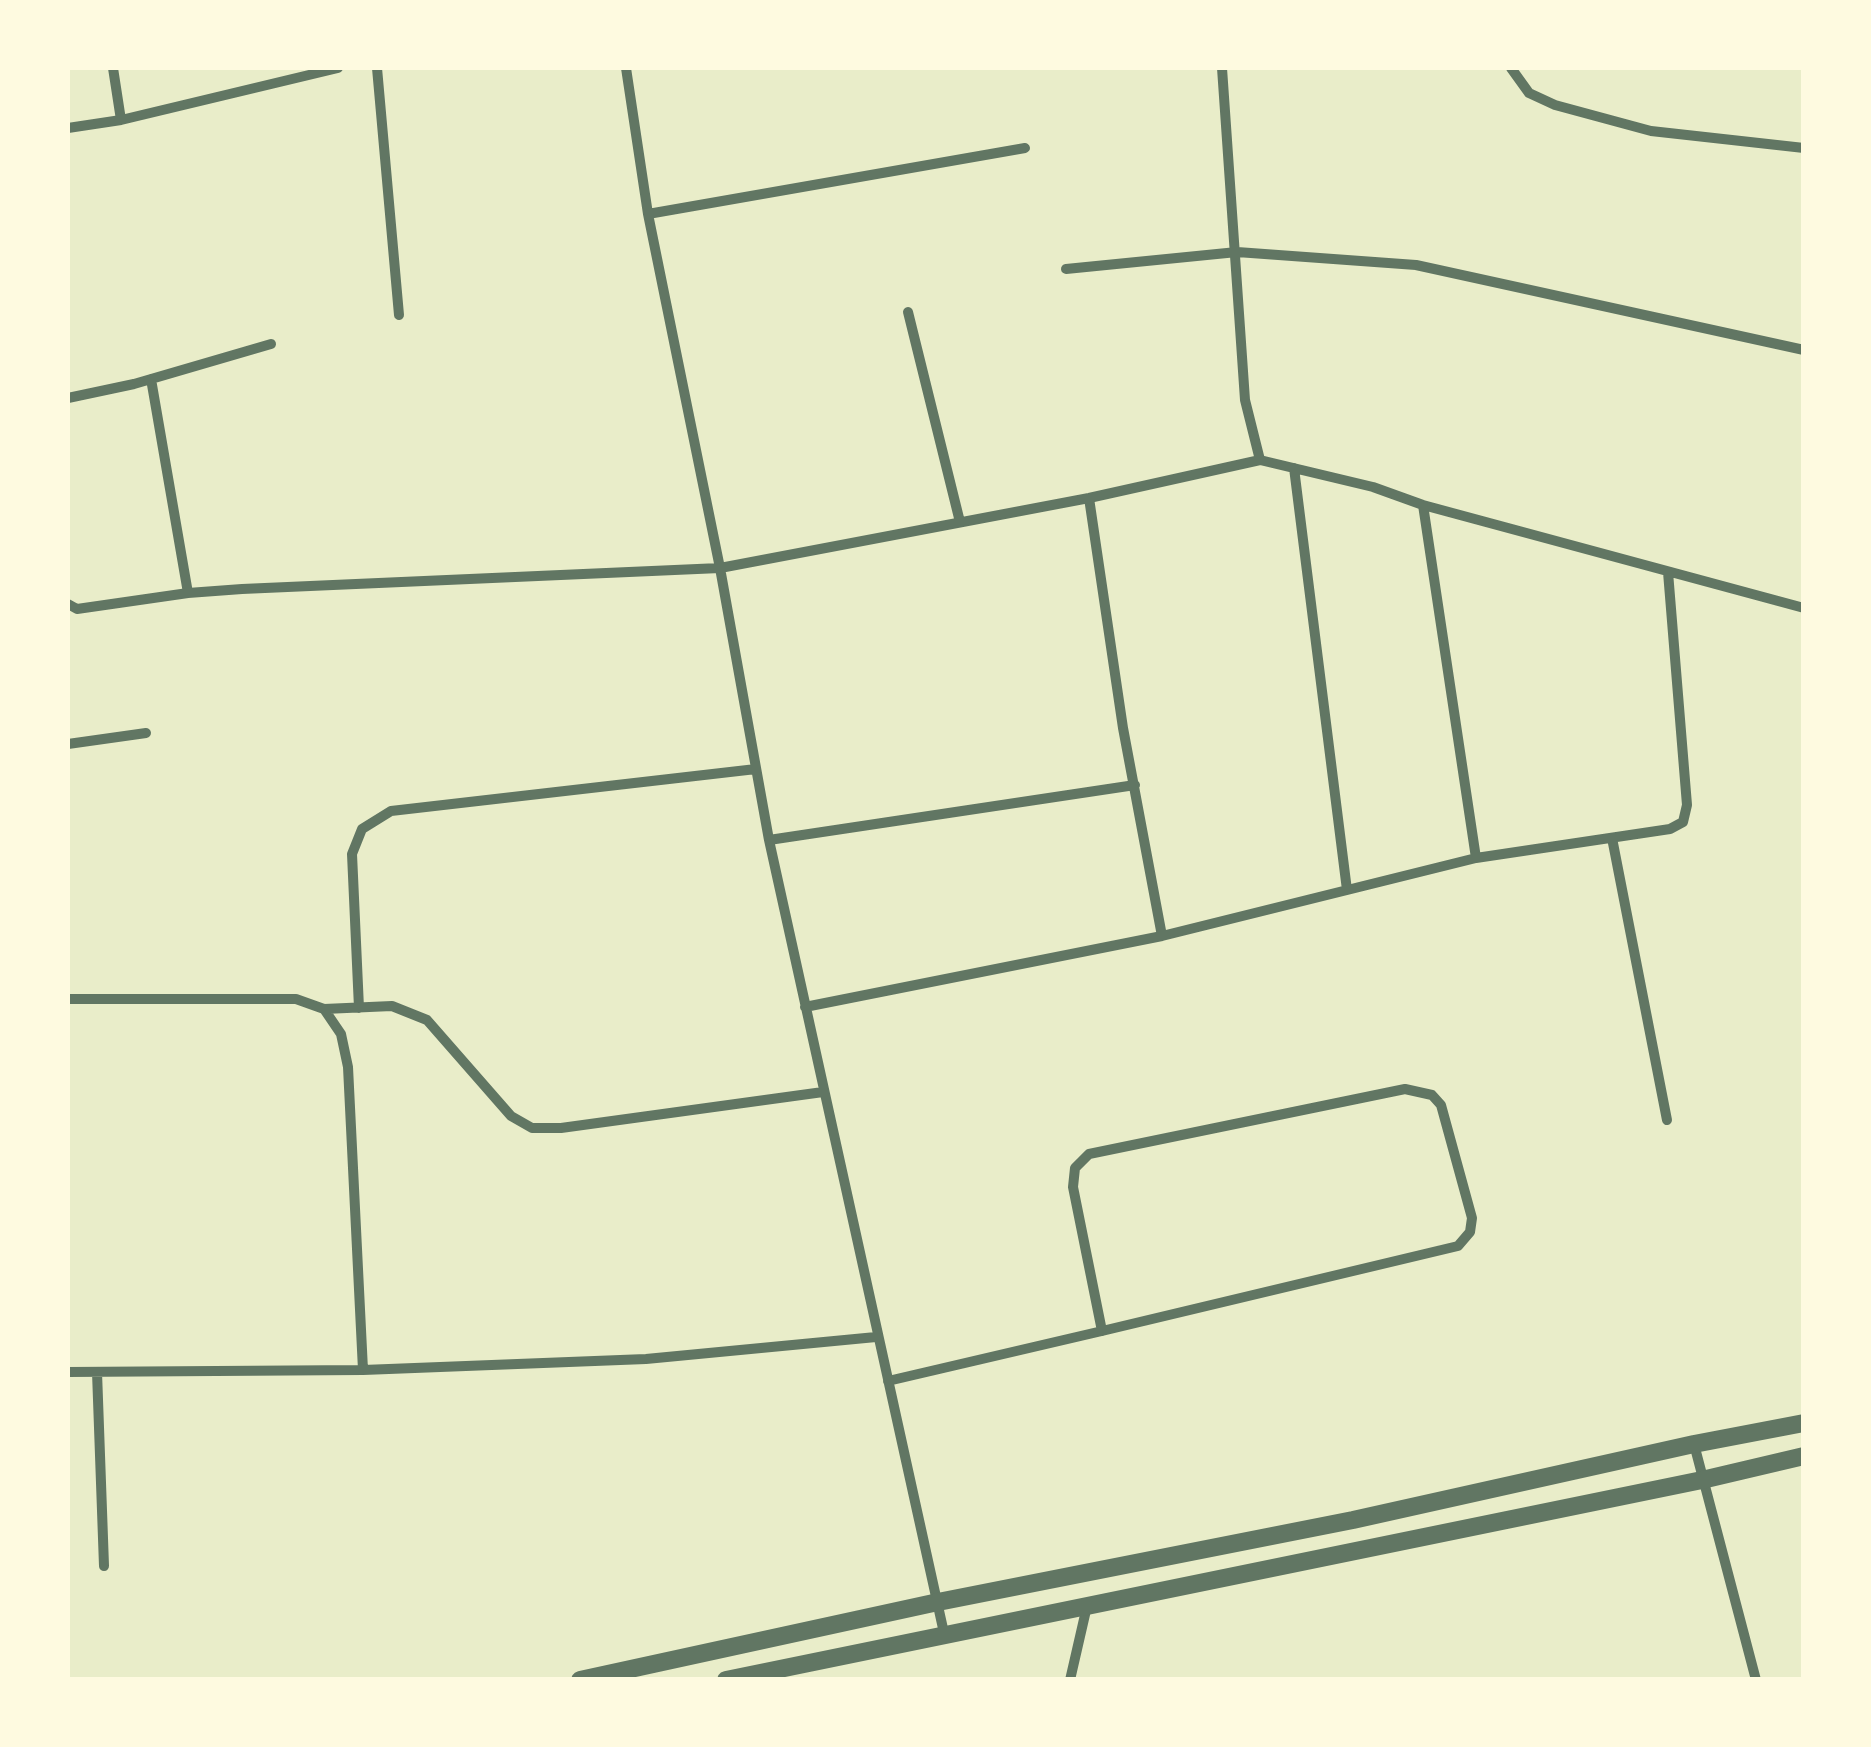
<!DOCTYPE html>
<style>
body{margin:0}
#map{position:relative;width:1871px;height:1747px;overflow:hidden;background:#e9edc9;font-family:"Source Sans 3",sans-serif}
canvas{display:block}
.frame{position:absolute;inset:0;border:70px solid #fefae0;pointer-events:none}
</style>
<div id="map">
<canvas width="1871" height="1747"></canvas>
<div class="frame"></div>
</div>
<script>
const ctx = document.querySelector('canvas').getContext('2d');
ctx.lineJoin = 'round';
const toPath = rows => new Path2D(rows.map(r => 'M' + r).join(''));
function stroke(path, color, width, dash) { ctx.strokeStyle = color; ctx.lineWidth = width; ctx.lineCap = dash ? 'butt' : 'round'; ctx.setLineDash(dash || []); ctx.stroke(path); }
stroke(toPath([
 [113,68,121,120],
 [377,68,399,315],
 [626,68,648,214,720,568,769,840,944,1633],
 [1222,68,1245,400,1260,460],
 [1511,68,1529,93,1555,105,1651,131,1804,148],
 [68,128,121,120,338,68],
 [648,214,1025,148],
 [1066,269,1237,252,1416,265,1804,350],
 [908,312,960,522],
 [151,379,188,593],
 [68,398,134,384,271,344],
 [1294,468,1347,890],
 [1089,498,1123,728,1162,936],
 [1423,505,1476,858],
 [68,604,77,609,188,593,242,589,720,568,1089,498,1260,460,1373,487,1423,505,1804,608],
 [68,744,146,733],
 [1612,838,1667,1120],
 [769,840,1135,785],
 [68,999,296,999,324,1009,341,1034,348,1067,363,1370],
 [805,1007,1162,936,1476,858,1670,829,1683,822,1687,805,1668,572],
 [359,1008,352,854,362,829,391,811,756,769],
 [324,1009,392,1006,427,1020,511,1116,532,1128,561,1128,823,1092],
 [68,1372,363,1370,646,1359,876,1337],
 [97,1372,104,1566],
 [888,1381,1102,1331,1458,1246,1470,1232,1472,1218,1441,1105,1432,1095,1405,1089,1089,1154,1075,1168,1073,1187,1102,1331],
 [1694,1444,1756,1680],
 [1070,1680,1087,1606]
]), '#617663', 10);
stroke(toPath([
 [580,1680,938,1602,1353,1520,1694,1444,1804,1423],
 [726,1680,1702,1480,1804,1456]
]), '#617663', 18);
</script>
